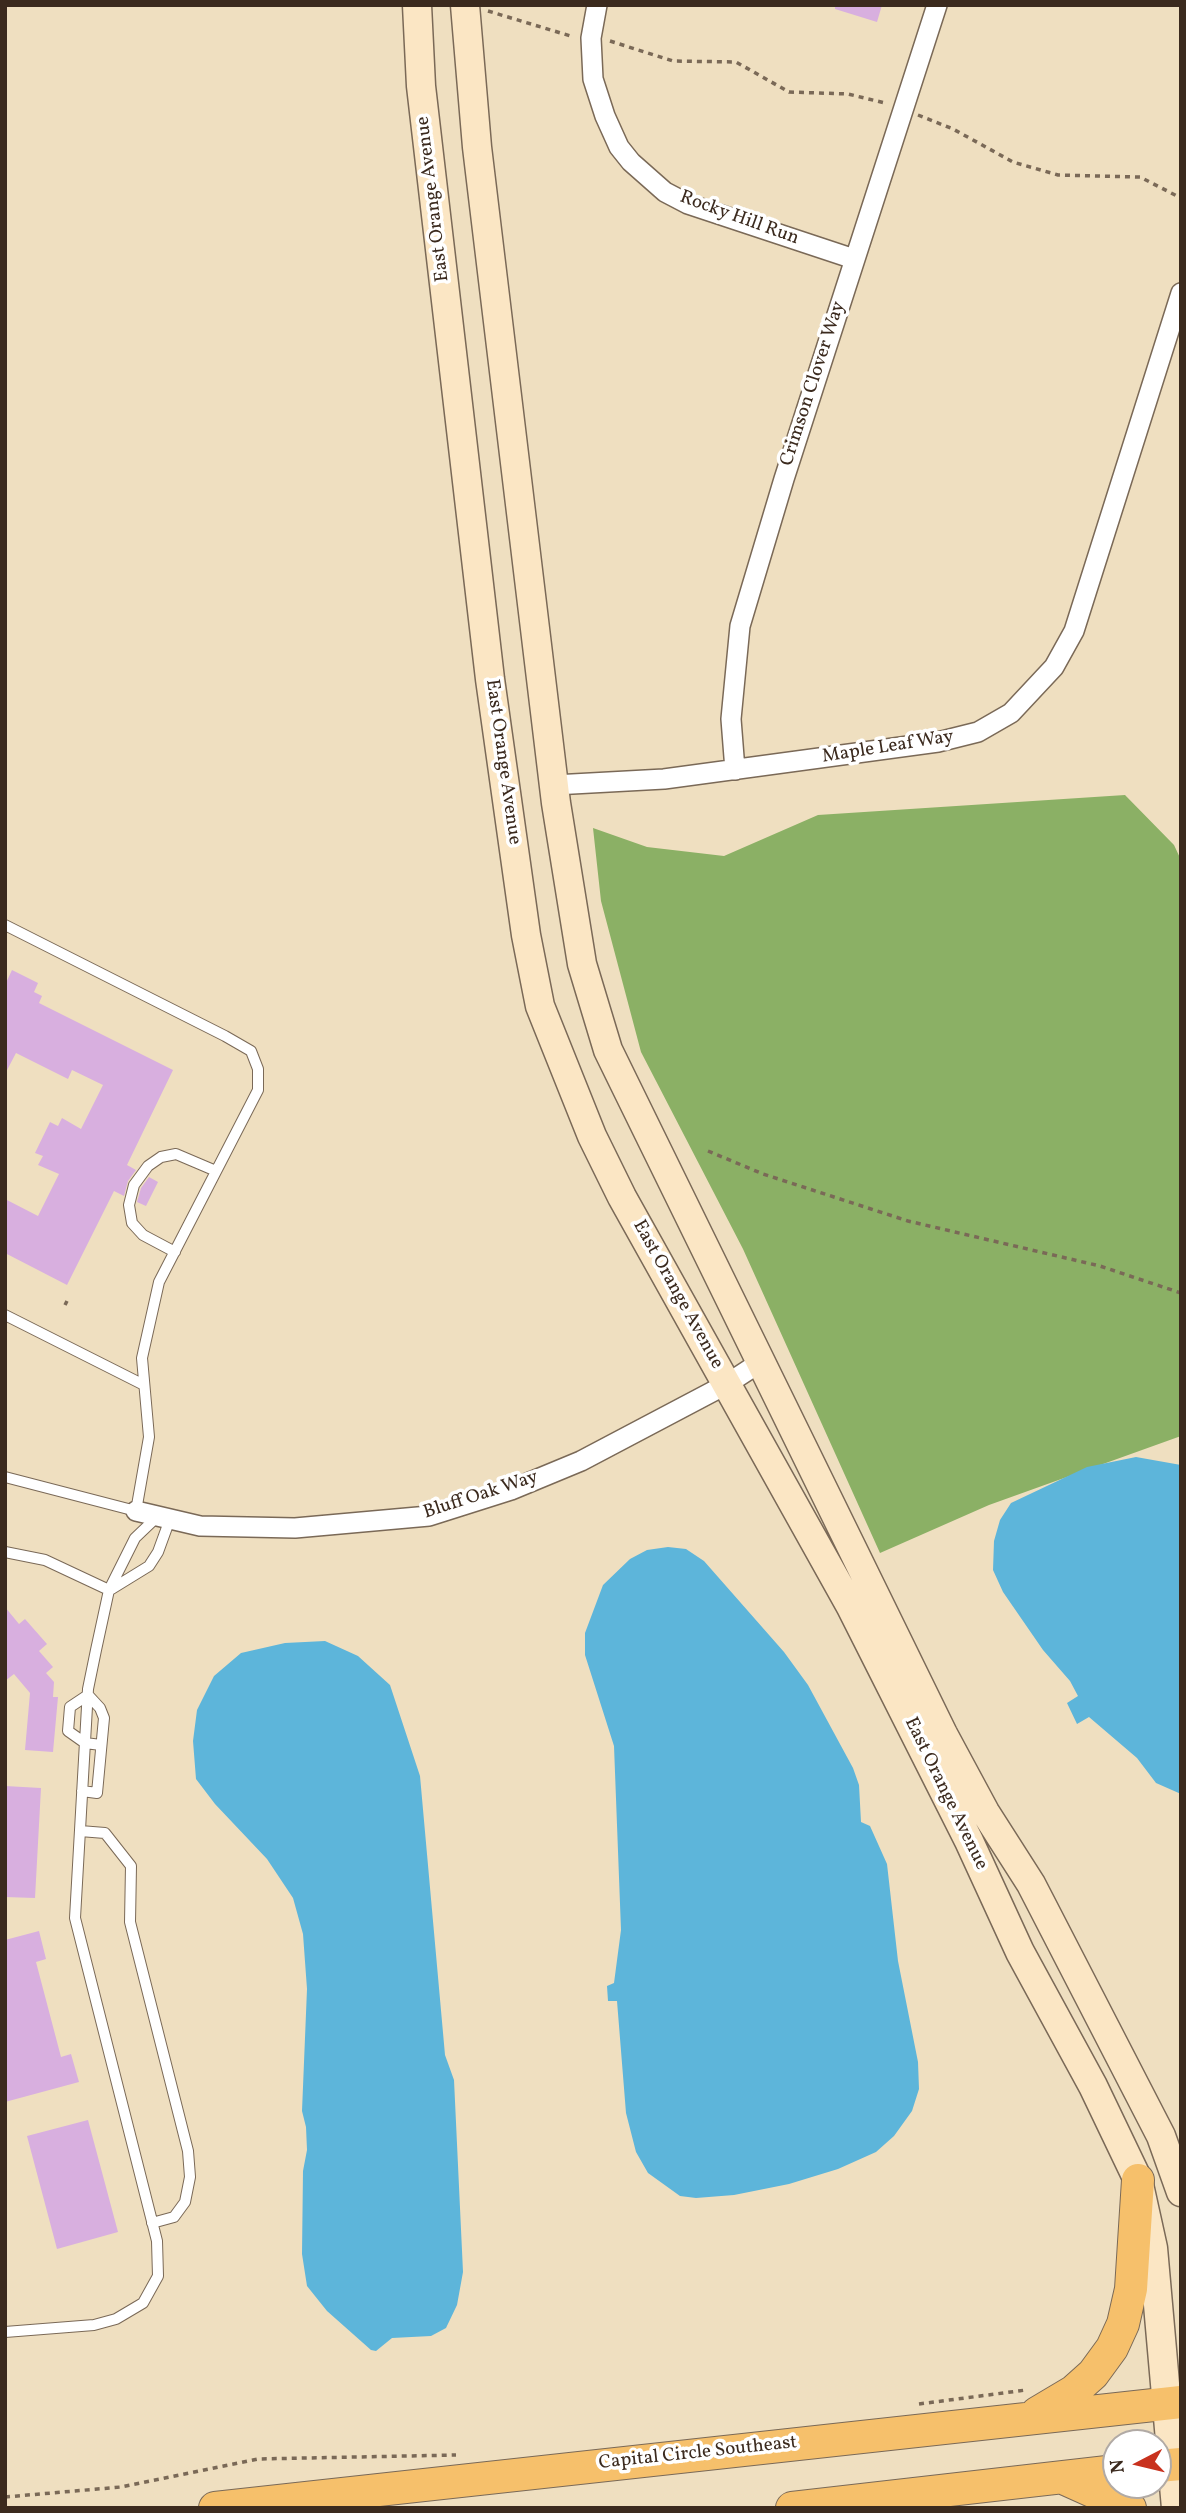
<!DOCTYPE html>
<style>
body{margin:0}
#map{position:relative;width:1186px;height:2513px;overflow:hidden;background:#efdfc0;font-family:Vollkorn,serif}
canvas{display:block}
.frame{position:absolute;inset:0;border:7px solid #3b2a1e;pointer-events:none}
.north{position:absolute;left:1102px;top:2429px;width:70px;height:70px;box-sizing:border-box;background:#fff;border:2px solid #b1aaa5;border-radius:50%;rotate:263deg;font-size:19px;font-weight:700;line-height:28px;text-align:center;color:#3b2a1e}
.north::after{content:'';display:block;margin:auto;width:24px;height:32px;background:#c8321e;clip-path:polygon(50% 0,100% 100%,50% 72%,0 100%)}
</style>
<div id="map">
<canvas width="1186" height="2513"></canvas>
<div class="frame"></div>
<div class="north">N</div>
</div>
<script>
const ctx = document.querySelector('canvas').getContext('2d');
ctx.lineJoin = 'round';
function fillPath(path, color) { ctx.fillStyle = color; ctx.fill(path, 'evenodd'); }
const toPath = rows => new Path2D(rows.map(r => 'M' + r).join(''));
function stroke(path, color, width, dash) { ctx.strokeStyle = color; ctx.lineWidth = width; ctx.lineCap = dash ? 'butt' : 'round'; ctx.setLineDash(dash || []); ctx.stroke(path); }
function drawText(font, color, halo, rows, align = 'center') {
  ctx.font = font + ' Vollkorn,serif'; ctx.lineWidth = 7; ctx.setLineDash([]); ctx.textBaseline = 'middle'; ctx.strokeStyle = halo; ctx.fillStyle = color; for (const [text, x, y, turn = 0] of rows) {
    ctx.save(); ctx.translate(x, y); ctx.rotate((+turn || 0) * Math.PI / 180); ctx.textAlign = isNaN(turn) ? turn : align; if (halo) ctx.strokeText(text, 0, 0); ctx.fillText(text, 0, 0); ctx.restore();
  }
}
fillPath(toPath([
 [1125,795,1174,845,1181,860,1181,1436,989,1505,880,1553,743,1249,641,1052,601,901,593,828,647,847,724,856,818,815]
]), '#8bb065');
fillPath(toPath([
 [1136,1457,1181,1465,1181,1794,1156,1783,1137,1758,1089,1717,1077,1724,1067,1703,1078,1696,1070,1681,1043,1650,1003,1592,993,1570,994,1541,1000,1520,1011,1503,1087,1467],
 [668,1547,686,1549,704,1561,784,1652,808,1685,853,1768,859,1785,861,1822,870,1826,887,1864,898,1961,918,2062,919,2089,912,2111,894,2136,876,2152,838,2169,789,2184,734,2195,696,2198,680,2196,648,2173,636,2152,626,2113,617,2001,608,2001,607,1986,614,1983,621,1930,614,1746,585,1655,585,1633,603,1585,630,1559,647,1550],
 [325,1641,358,1656,390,1685,420,1776,445,2055,454,2080,463,2272,457,2305,446,2328,431,2336,392,2338,376,2351,371,2350,327,2311,307,2286,302,2254,303,2171,307,2150,306,2127,302,2111,307,1989,303,1934,293,1898,267,1859,215,1804,196,1779,193,1741,197,1710,214,1676,241,1653,285,1643]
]), '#5db5da');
fillPath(toPath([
 [835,5,882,5,877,22,835,9],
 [12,970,38,983,34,992,42,996,39,1003,173,1070,127,1165,136,1170,128,1181,124,1196,114,1191,67,1285,5,1253,5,1199,38,1216,59,1174,38,1165,43,1156,35,1153,50,1122,58,1126,62,1118,81,1129,103,1085,72,1070,68,1079,16,1053,5,1074,5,985],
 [149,1177,158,1182,146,1206,137,1202,141,1188],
 [5,1607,19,1624,25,1619,47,1644,39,1651,53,1667,46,1673,54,1682,53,1697,58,1697,53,1752,25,1750,30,1693,14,1674,5,1681],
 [5,1786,41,1788,35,1898,5,1897],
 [39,1931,46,1959,36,1962,61,2057,71,2054,79,2082,5,2102,5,1940],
 [88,2120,118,2232,57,2249,27,2136]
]), '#d8afdf');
const lane = toPath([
 [5,925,225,1036,251,1051,258,1069,258,1090,159,1282,142,1358,149,1437,136,1511,5,1477],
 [175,1252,143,1235,132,1223,129,1205,134,1185,148,1166,161,1157,176,1154,216,1171],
 [5,1315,144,1385],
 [5,1552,45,1560,109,1590],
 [110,1590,149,1566,158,1552,170,1519],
 [82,1791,97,1793,104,1718,100,1708,88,1695,70,1707,68,1731,85,1743,101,1745],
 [80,1831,105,1833,131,1866,130,1922,188,2151,190,2177,185,2202,174,2217,152,2223],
 [5,2332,94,2325,116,2319,143,2303,158,2276,157,2241,75,1918,88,1689,96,1650,109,1590,135,1538,157,1517]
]);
const street = toPath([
 [597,5,591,38,593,79,605,116,619,147,631,162,665,192,688,204,854,259],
 [735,770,731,719,740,626,784,479,937,5],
 [554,785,664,779,938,742,978,732,1011,713,1054,667,1074,631,1181,293],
 [136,1511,200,1526,295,1528,429,1516,511,1490,581,1461,727,1384,759,1363]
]);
const secondary = toPath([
 [417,5,421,86,490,679,526,935,540,1006,592,1136,622,1197,851,1607,969,1841,1020,1952,1093,2086,1138,2180,1153,2248,1176,2508],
 [465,5,477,147,556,803,582,964,608,1050,943,1734,985,1812,1031,1884,1161,2136,1181,2192]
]);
const primary = toPath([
 [1037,2413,1074,2391,1093,2374,1112,2348,1123,2324,1131,2289,1138,2180],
 [1158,2466,1181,2464],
 [1063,2478,1130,2508],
 [215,2508,1181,2402],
 [792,2508,1116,2471]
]);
stroke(lane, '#7a6957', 12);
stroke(street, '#7a6957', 22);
stroke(secondary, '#7a6957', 31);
stroke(primary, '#7a6957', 34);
stroke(toPath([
 [488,11,574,37],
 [610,41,673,61,736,62,789,92,848,94,885,103],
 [918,115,953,129,1013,162,1058,175,1140,177,1181,198],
 [708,1151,763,1174,908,1221,1100,1266,1181,1293],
 [65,1305,67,1301],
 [919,2404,1026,2390],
 [5,2497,121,2487,258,2459,456,2455]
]), '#7a6957', 3.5, [5, 5]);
stroke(lane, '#fff', 10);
stroke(street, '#fff', 19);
stroke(secondary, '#fbe6c4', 28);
stroke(primary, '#f6c06b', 32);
drawText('19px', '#3b2a1e', '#fff', [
 ["East Orange Avenue",434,199,-97],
 ["Rocky Hill Run",739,219,20],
 ["Crimson Clover Way",814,384,-72],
 ["Maple Leaf Way",888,748,-9],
 ["East Orange Avenue",502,762,82],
 ["East Orange Avenue",677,1295,61],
 ["Bluff Oak Way",481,1496,-18],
 ["East Orange Avenue",945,1794,64],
 ["Capital Circle Southeast",698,2454,-6]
]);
</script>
